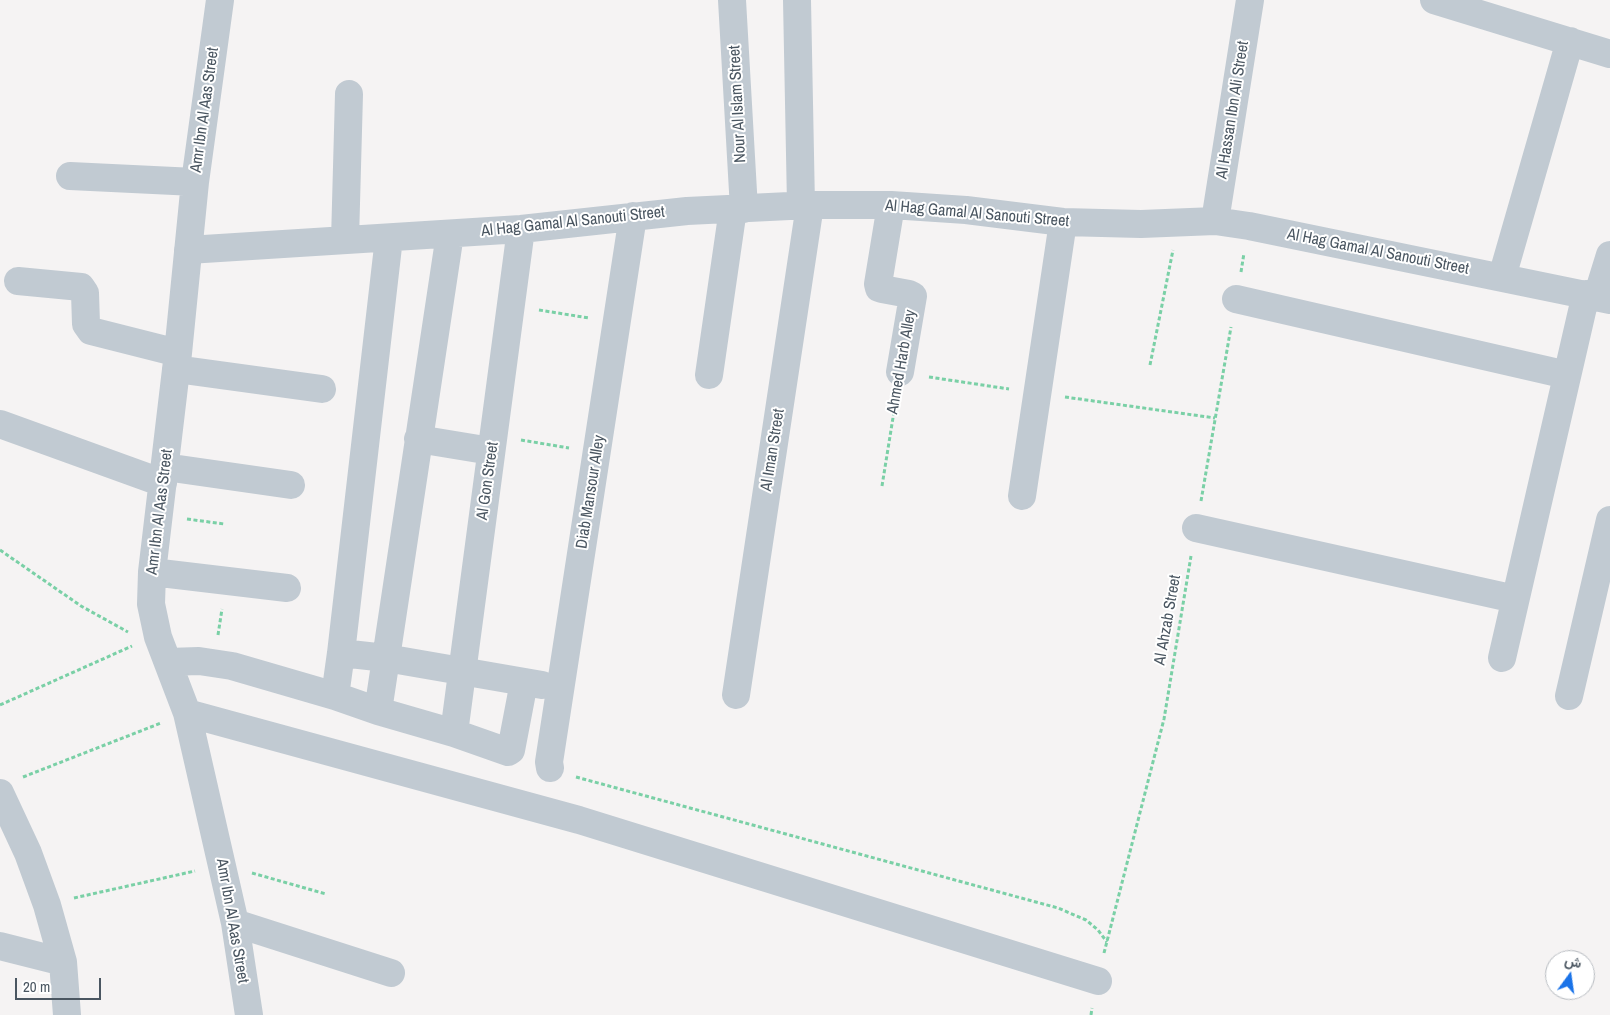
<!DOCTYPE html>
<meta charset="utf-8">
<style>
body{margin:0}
#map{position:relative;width:1610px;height:1015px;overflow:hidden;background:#f5f3f3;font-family:"Archivo Narrow",Vazirmatn,sans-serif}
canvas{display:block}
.north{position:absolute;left:1545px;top:950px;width:50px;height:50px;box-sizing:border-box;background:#fff;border:1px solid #b7bbc0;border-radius:50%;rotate:14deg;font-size:14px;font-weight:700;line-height:20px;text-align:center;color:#4a5661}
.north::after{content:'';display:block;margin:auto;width:18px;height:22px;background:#1a73e8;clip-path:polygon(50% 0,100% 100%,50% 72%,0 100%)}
.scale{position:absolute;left:15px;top:978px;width:86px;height:22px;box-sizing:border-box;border:2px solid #4a5661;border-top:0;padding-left:6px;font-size:15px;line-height:18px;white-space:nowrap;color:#4a5661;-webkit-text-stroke:4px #fff;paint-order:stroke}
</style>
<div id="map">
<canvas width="1610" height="1015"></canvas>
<div class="north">ش</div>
<div class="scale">20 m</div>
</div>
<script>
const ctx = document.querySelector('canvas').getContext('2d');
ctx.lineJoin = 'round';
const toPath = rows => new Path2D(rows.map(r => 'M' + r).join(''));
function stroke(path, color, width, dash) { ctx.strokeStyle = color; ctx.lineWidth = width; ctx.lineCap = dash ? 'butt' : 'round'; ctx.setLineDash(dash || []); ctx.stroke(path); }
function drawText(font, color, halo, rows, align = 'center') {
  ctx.font = font + ' "Archivo Narrow",sans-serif'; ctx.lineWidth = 4; ctx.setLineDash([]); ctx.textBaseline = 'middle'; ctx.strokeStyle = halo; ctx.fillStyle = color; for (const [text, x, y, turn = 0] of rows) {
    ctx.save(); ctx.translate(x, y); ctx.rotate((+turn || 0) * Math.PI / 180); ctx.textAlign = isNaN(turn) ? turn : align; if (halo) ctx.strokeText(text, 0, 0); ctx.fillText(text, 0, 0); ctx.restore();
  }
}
stroke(toPath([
 [1241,272,1244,253],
 [539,310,589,318],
 [1150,365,1173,250],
 [929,377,1009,389],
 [1065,397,1215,418],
 [521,440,569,448],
 [882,486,896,399],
 [1201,501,1231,327],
 [187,519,224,524],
 [0,550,81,606,128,632],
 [218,635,222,609],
 [0,705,132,646],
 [23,777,161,723],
 [576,777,1058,908,1086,920,1098,930,1107,942],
 [252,873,326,894],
 [74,898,195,871],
 [1104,953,1164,719,1191,556],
 [1091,1015,1092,1008]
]), '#7ad0a6', 3, [4, 2.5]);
stroke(toPath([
 [220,0,195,182,178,353,152,572,151,604,158,637,187,713,235,923,249,1015],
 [732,0,744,209],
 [797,0,801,205],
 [1434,0,1610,54],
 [70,176,195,182],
 [891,205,878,284,879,288,882,289,909,294,913,296,900,372],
 [1215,221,1250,0],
 [345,240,349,94],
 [188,250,521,229,687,211,810,205,891,205,966,210,1063,222,1141,224,1215,221,1249,226,1610,300],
 [1502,277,1570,41],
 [18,281,81,287,85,293,86,324,91,331,178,353],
 [1597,297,1610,255],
 [1236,299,1567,375],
 [176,369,322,389],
 [709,375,733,209],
 [0,424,163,483],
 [418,439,491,451],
 [165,467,291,485],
 [1022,496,1063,222],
 [1196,528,1515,599],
 [152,572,287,588],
 [341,653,386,658,542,685],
 [1502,658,1586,294],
 [168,662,199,661,232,666,335,696,378,711,454,733,508,752,511,750,524,682],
 [736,695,810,205],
 [335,696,341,653,389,238],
 [1569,696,1610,520],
 [378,711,450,234],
 [187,713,579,820,1098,981],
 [454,733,521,229],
 [550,768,549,762,633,216],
 [0,793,28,853,47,905,63,962,67,1015],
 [235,923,391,973],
 [0,946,63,962]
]), '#c1cad2', 28);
drawText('16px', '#4a5661', '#fff', [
 ["Nour Al Islam Street",738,104,-93],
 ["Amr Ibn Al Aas Street",205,110,-82],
 ["Al Hassan Ibn Ali Street",1233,110,-81],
 ["Al Hag Gamal Al Sanouti Street",977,214,5],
 ["Al Hag Gamal Al Sanouti Street",573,222,-6],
 ["Al Hag Gamal Al Sanouti Street",1378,252,11],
 ["Ahmed Harb Alley",902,362,-80],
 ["Al Iman Street",773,450,-81],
 ["Al Gon Street",488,481,-82],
 ["Diab Mansour Alley",591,492,-81],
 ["Amr Ibn Al Aas Street",160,512,-83],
 ["Al Ahzab Street",1168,620,-80],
 ["Amr Ibn Al Aas Street",232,921,80]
]);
</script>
